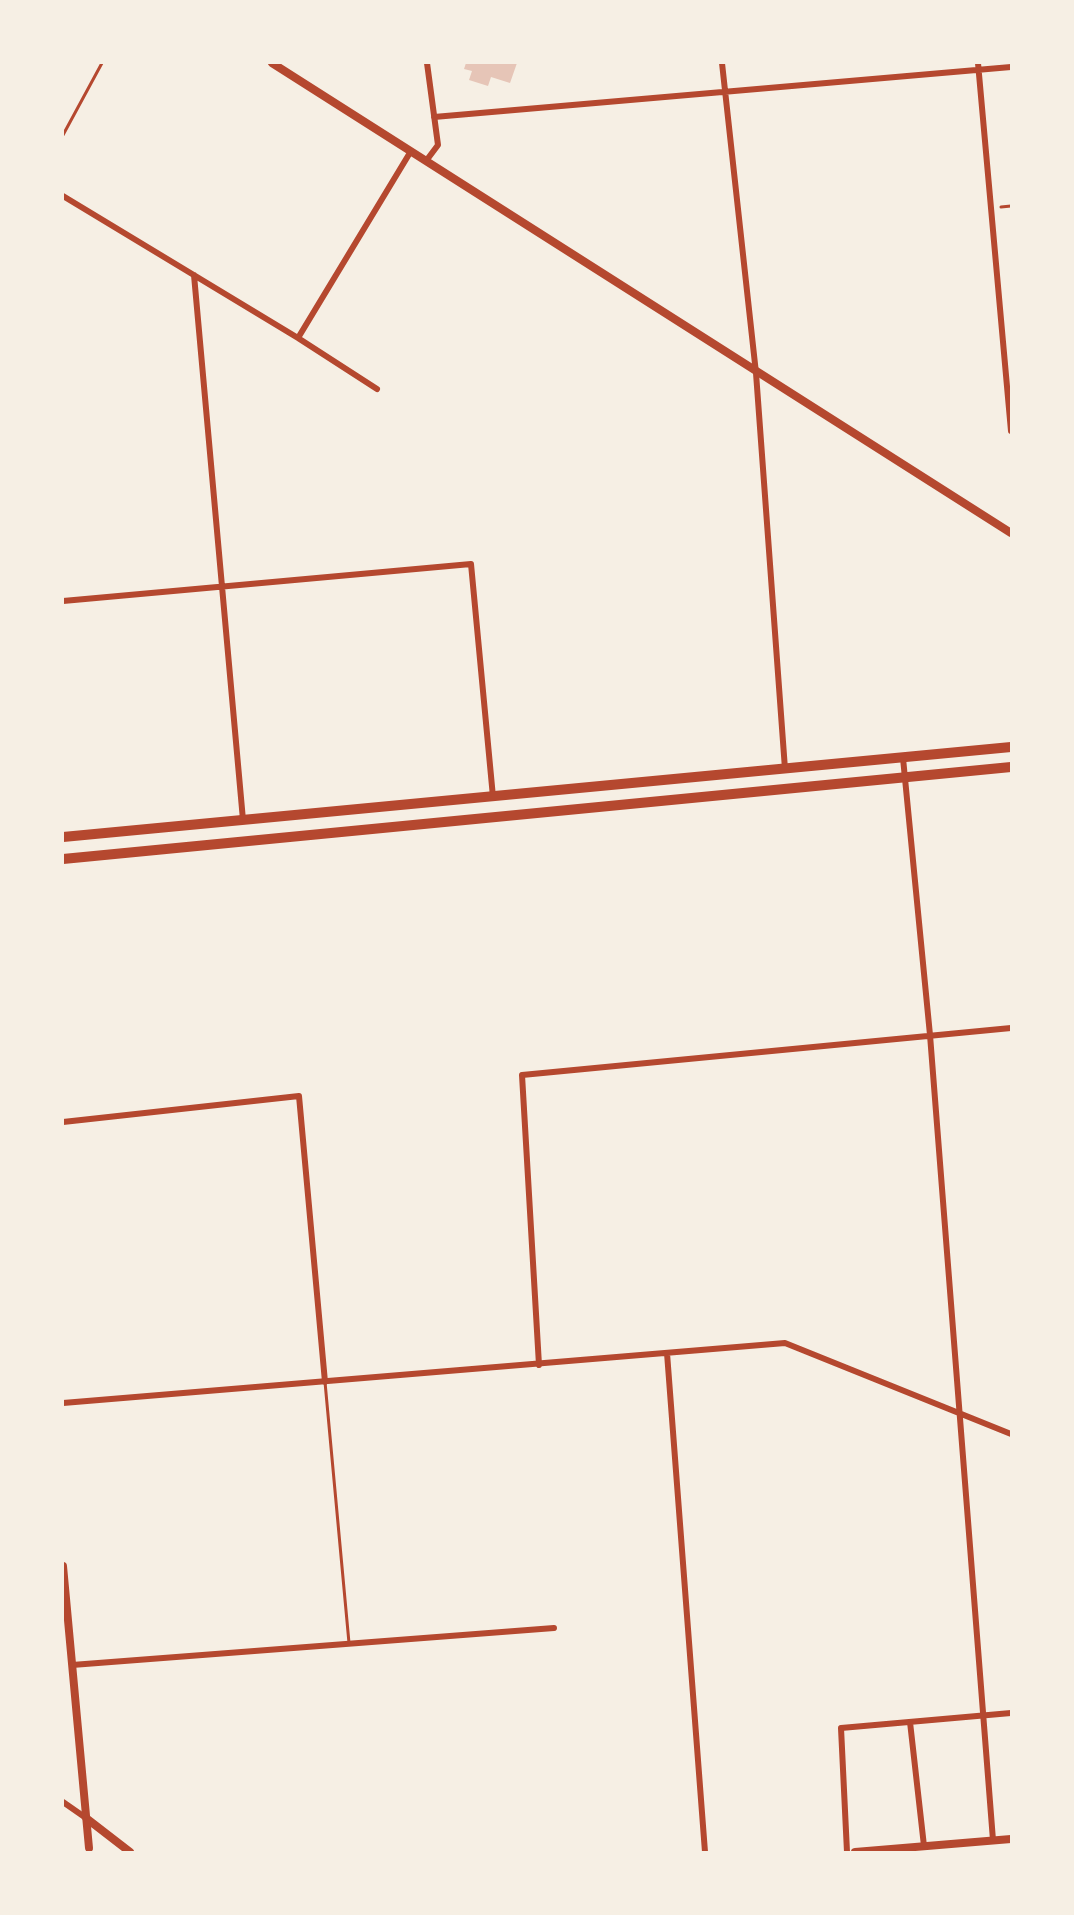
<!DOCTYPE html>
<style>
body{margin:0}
#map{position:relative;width:1074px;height:1915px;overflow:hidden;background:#f6efe4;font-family:"Titillium Web",sans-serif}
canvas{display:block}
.frame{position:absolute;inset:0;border:64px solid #f6efe4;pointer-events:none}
</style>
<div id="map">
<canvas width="1074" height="1915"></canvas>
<div class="frame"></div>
</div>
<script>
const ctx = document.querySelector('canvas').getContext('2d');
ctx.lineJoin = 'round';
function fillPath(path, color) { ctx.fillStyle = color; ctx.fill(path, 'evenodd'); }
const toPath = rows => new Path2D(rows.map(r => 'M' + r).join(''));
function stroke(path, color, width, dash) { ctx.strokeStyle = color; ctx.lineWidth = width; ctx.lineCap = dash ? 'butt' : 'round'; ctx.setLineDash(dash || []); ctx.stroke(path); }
fillPath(toPath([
 [466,63,517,63,510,83,491,77,488,86,469,80,472,71,464,69]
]), '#e6c5b7');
stroke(toPath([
 [63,135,102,63],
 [1001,207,1011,206]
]), '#b5482f', 3);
stroke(toPath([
 [325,1382,349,1643]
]), '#b5482f', 3);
stroke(toPath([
 [722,63,756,373,785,769],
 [978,63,1011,431],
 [434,117,1011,67],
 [426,161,438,145,427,63],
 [63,196,298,338,411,151],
 [194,275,243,820],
 [298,338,377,389],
 [63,601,471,564,493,797],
 [903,758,930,1035,993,1840],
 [63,1122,299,1096,325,1382],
 [667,1353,705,1852],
 [539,1365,522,1075,1011,1028],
 [63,1403,785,1343,1011,1434],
 [72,1665,554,1628],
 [910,1722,924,1846],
 [63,1802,86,1818],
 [847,1852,841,1728,1011,1713]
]), '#b5482f', 6);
stroke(toPath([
 [272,63,1011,533],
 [63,1566,89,1848],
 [86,1818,130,1852],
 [855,1852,1011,1839]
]), '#b5482f', 8);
stroke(toPath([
 [63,837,1011,747],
 [63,859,1011,767]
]), '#b5482f', 10);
</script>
